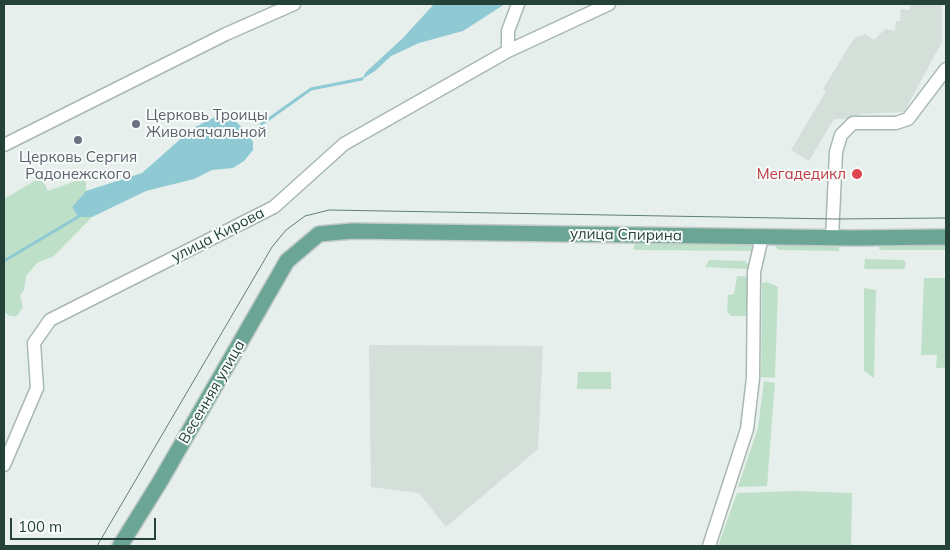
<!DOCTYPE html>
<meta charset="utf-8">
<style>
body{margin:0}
#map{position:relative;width:950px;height:550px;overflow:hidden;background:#e6efeb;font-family:Mulish,sans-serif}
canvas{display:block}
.frame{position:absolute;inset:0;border:5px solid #24423a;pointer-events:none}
.scale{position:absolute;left:10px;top:518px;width:146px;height:22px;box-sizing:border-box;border:2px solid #24423a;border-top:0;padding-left:6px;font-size:15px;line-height:18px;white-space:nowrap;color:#24423a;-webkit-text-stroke:4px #f7fbf9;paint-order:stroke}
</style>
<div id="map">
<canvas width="950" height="550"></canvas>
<div class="frame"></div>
<div class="scale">100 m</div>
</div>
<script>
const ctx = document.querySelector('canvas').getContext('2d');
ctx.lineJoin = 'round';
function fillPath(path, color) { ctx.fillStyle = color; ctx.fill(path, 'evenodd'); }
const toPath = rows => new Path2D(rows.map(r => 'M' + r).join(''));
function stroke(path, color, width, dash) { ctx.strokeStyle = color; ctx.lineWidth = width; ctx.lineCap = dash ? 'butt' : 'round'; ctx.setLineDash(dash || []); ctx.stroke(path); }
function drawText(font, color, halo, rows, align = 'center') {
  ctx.font = font + ' Mulish,sans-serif'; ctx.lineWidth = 4; ctx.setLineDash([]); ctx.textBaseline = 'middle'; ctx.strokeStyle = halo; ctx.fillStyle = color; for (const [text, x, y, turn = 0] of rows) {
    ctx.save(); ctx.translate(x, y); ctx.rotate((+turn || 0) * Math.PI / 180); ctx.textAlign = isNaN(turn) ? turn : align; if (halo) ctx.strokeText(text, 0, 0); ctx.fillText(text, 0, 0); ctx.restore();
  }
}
fillPath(toPath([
 [910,4,942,4,942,42,904,112,860,114,849,119,834,119,809,161,791,150,826,91,823,89,849,46,856,37,865,34,874,40,885,29,895,31,896,21,900,21,901,9,910,10],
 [369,345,543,346,538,449,446,527,419,493,371,487]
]), '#d4dfda');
fillPath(toPath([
 [41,177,48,191,86,177,86,191,72,207,78,217,92,217,54,256,37,263,26,276,24,290,20,296,23,307,17,316,10,316,4,312,4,199],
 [635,244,752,244,755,246,752,251,637,250,633,249],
 [778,244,839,247,839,251,779,250,775,247],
 [879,245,946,245,946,250,882,250,879,249],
 [865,259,904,260,906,264,904,269,864,269],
 [709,260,745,261,750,266,748,269,705,267],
 [737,276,750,277,746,316,731,316,727,312,728,295,734,294],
 [924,278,946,278,946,368,936,368,937,355,921,355],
 [767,282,778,287,775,378,761,377,762,283],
 [864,288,876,290,874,378,864,371],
 [578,372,611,372,611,389,577,389],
 [764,381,775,383,767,486,738,487,758,428],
 [795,491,852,493,851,546,718,546,737,493]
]), '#bfe0c8');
fillPath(toPath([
 [434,4,505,4,463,31,419,43,391,56,375,71,362,79,366,72,403,38],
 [221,114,233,119,245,130,253,142,253,150,244,161,233,168,212,170,194,179,146,191,92,217,78,217,72,207,86,191,142,173,193,128]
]), '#8ec9d4');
stroke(toPath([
 [259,126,311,89,362,79],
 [4,261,78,217]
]), '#8ec9d4', 3);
const minor = toPath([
 [508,51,508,31,518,4],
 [4,145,226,34,294,4],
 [832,238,836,152,841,135,853,123,896,123,908,119,946,69],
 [4,465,37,388,34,343,50,320,274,207,344,144,508,51,609,4],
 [709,546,747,429,753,378,754,272,762,237]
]);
const major = toPath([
 [120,546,161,480,287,261,319,234,352,231,854,238,946,237]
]);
stroke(minor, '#a8b8b2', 15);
stroke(major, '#c2cac8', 18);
stroke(minor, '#fff', 12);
stroke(major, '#6aa596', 15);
stroke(toPath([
 [97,546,272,247,286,230,305,216,329,210,834,219,946,218]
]), '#5f7d75', 1);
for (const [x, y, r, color] of [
 [136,124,5,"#6b7280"],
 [78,140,5,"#6b7280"],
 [857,174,6,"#e0444e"]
]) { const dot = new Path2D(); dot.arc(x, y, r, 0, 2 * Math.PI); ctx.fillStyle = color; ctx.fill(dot); stroke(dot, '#f7fbf9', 2); }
drawText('15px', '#5b616d', '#f7fbf9', [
 ["Церковь Троицы",146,115],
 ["Живоначальной",146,132],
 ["Церковь Сергия",78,157,"center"],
 ["Радонежского",78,174,"center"]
], 'left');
drawText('15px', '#be3a42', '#f7fbf9', [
 ["Мегадедикл",846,174]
], 'right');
drawText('15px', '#24423a', '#f7fbf9', [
 ["улица Кирова",218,235,-27],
 ["улица Спирина",626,235,1],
 ["Весенняя улица",212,392,-60]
]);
</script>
